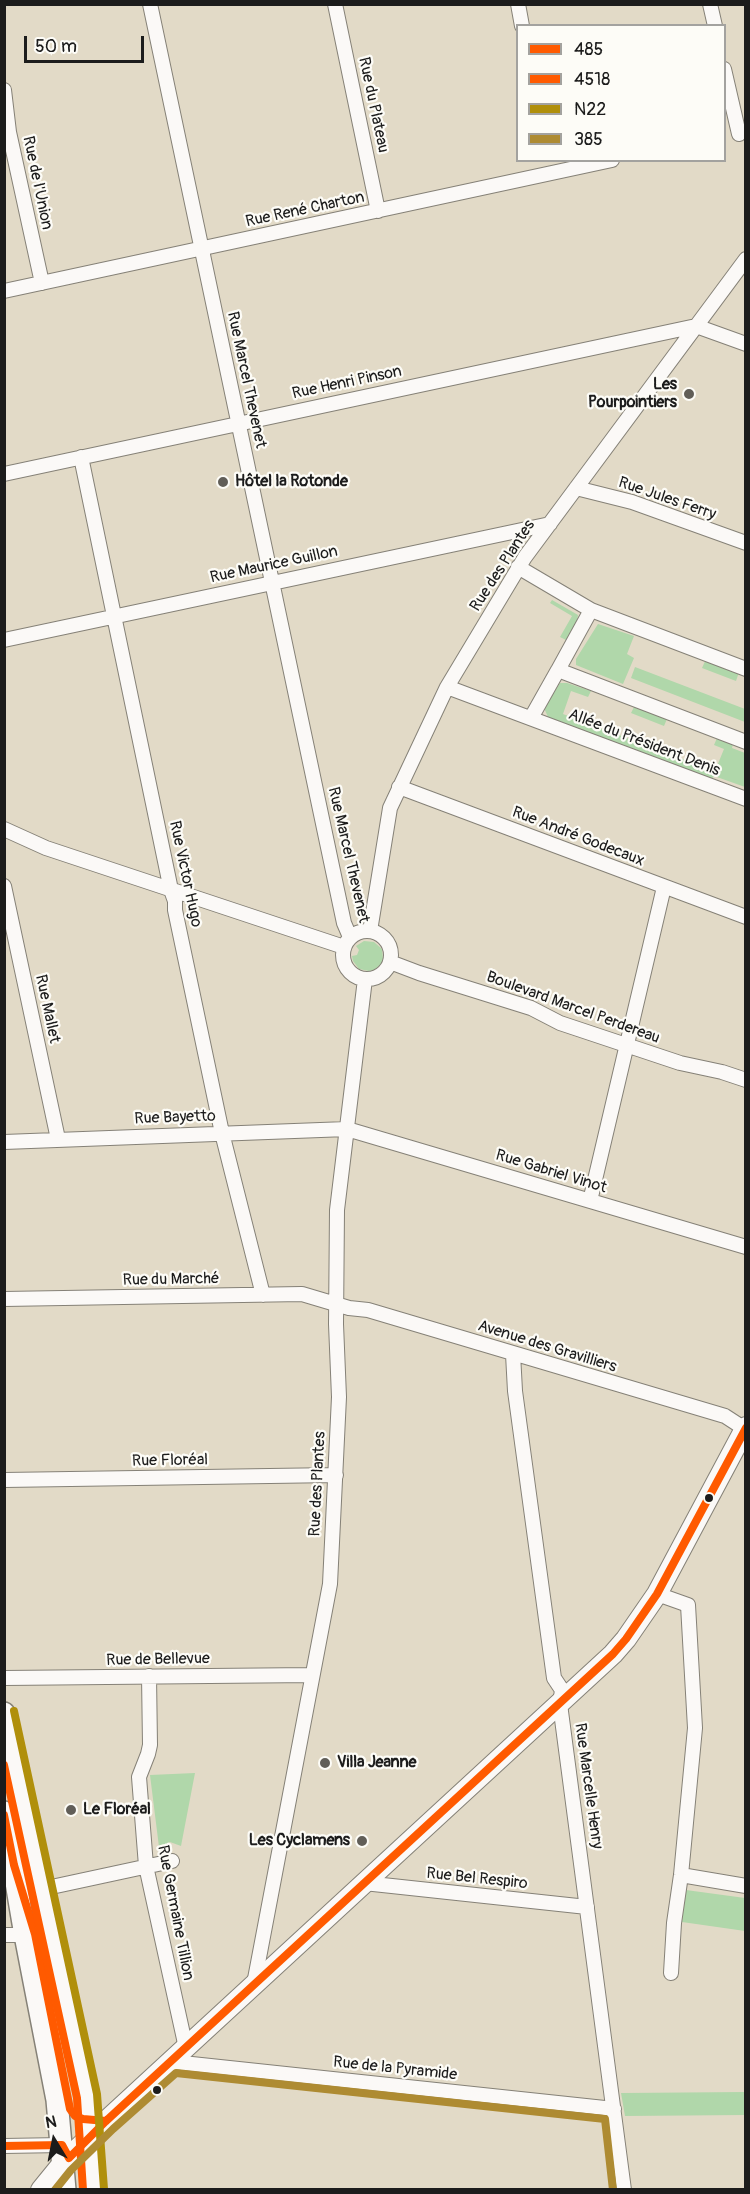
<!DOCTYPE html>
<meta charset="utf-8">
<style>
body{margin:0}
#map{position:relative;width:750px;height:2194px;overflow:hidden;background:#e2dac7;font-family:Pangolin,sans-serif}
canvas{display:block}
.frame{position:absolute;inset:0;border:6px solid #1c1c1c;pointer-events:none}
.legend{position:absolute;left:516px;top:24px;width:210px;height:138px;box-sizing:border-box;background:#fdfcf7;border:2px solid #a3a29f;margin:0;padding:8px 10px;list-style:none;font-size:18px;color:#1c1c1c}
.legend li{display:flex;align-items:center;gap:12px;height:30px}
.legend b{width:30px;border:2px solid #a3a29f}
.north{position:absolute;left:24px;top:2110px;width:60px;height:60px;-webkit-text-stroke:4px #fdfcf7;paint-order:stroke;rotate:350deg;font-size:16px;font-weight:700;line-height:24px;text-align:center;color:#1c1c1c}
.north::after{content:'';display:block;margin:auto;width:21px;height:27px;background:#1c1c1c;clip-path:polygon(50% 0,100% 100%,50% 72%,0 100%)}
.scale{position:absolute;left:24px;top:36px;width:120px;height:27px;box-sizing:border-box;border:3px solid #1c1c1c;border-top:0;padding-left:8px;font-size:18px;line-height:21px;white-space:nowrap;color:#1c1c1c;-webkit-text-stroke:4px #fdfcf7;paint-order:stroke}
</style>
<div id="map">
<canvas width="750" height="2194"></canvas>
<div class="frame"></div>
<ul class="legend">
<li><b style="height:8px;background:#ff5a00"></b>485</li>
<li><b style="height:8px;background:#ff5a00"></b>4518</li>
<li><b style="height:8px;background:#b08f0b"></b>N22</li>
<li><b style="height:8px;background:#ae8b32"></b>385</li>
</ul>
<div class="north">N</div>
<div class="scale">50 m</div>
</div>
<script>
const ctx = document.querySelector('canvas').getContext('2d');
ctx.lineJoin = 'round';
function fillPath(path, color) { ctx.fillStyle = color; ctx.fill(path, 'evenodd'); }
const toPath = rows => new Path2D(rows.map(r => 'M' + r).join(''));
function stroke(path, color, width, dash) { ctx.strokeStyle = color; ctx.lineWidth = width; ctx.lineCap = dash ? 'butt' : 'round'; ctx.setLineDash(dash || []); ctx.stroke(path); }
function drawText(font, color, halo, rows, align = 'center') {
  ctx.font = font + ' Pangolin,sans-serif'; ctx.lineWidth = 4.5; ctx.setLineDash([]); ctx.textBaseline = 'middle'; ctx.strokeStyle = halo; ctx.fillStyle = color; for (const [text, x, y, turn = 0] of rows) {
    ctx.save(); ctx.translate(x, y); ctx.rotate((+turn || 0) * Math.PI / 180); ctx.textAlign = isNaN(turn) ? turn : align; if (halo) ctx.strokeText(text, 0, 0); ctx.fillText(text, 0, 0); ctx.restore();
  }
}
fillPath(toPath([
 [552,600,578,615,577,621,566,640,560,637,572,616,550,603],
 [598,624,634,636,627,654,634,658,623,684,576,665,576,659],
 [706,659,739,672,736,681,702,668],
 [635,667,745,709,745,722,631,678],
 [560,683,567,683,591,691,588,697,571,691,563,714,715,771,724,749,714,745,717,738,733,744,732,748,745,753,745,787,714,776,712,779,548,717,544,708],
 [634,707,667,719,664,726,631,713],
 [364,941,374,942,382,949,383,959,381,964,374,970,369,971,359,969,353,961,352,956,357,955,359,950,356,946],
 [195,1773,181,1846,170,1842,159,1847,150,1775],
 [686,1890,745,1898,745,1931,682,1922],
 [745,2092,745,2115,625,2116,621,2093]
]), '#b0d7aa');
const minor = toPath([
 [150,4,344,923,350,937],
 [335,4,378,211],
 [518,4,522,26],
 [710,4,715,26],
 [724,69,739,134],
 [4,90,9,132,42,283],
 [4,291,612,160],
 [81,457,171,890,175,901,175,910,222,1133,263,1295],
 [4,474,696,326,746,344],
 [576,488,632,502,746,543],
 [518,567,591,610,746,669],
 [591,610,558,670,746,742],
 [4,640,550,524],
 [447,687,746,799],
 [531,718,558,670],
 [399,787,746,917],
 [4,829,46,848,344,947],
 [4,886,58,1139],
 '343 955a24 24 0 1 1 48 0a24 24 0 1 1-48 0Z',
 [370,931,390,808,447,687,525,557,746,259],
 [390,962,419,973,531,1008,560,1023,680,1063,722,1072,746,1080],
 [4,1142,347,1129,746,1247],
 [590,1201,664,887],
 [4,1299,302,1294,349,1308,368,1310,725,1416,745,1429],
 [513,1354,515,1391,554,1678,562,1690,560,1704,624,2190],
 [4,1480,336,1475],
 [657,1594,688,1605,695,1728,681,1875,674,1923,671,1973],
 [149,1676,150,1745,148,1754,139,1777,146,1866,186,2048],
 [4,1678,312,1675],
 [681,1875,746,1886],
 [364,1883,587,1907],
 [42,1889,172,1861],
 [4,1935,25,1935],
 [254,1984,330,1584,339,1397,336,1324,337,1210,365,979],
 [173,2062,614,2109],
 [4,2146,62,2145]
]);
const secondary = toPath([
 [41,2190,63,2163,106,2121,613,1654,626,1639,657,1594,746,1427]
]);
const primary = toPath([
 [4,1713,87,2096,94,2190],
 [4,1812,25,1935,57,2100,65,2190]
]);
stroke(minor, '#858177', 16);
stroke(secondary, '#858177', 22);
stroke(primary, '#858177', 24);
stroke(minor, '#fbf9f7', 14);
stroke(secondary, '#fbf9f7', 20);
stroke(primary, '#fbf9f7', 21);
stroke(toPath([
 [4,1815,14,1865,35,1934,70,2109,75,2116,83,2119,106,2121],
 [4,2146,62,2145,69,2158,106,2121,613,1654,626,1639,657,1594,746,1428]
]), '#ff5a00', 8);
stroke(toPath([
 [4,1765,77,2098,83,2190]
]), '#ff5a00', 8);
stroke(toPath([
 [14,1711,97,2094,104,2189]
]), '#b08f0b', 8);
stroke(toPath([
 [55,2190,71,2170,113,2129,176,2073,605,2119,613,2190]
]), '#ae8b32', 8);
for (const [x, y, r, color] of [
 [689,394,6,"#615e58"],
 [223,482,6,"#615e58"],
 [709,1498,5,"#1c1c1c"],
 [325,1763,6,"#615e58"],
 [71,1810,6,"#615e58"],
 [362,1841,6,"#615e58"],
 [157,2090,5,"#1c1c1c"]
]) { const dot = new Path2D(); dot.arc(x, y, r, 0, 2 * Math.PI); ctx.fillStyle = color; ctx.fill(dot); stroke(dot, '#fdfcf7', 2); }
drawText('16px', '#1c1c1c', '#fdfcf7', [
 ["Rue du Plateau",373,105,78],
 ["Rue de l'Union",37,183,78],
 ["Rue René Charton",305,210,-12],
 ["Rue Marcel Thevenet",246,380,78],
 ["Rue Henri Pinson",347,383,-12],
 ["Rue Jules Ferry",667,499,19],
 ["Rue Maurice Guillon",274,565,-12],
 ["Rue des Plantes",503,566,-57],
 ["Allée du Président Denis",644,743,21],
 ["Rue André Godecaux",578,837,21],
 ["Rue Marcel Thevenet",348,855,77],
 ["Rue Victor Hugo",185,874,78],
 ["Boulevard Marcel Perdereau",573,1008,20],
 ["Rue Mallet",47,1009,78],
 ["Rue Bayetto",175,1118,-2],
 ["Rue Gabriel Vinot",551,1172,17],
 ["Rue du Marché",171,1280,-1],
 ["Avenue des Gravilliers",547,1347,17],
 ["Rue Floréal",170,1461,-1],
 ["Rue des Plantes",318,1484,-87],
 ["Rue de Bellevue",158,1660,-1],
 ["Rue Marcelle Henry",588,1786,82],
 ["Rue Bel Respiro",477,1879,6],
 ["Rue Germaine Tillion",175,1913,79],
 ["Rue de la Pyramide",395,2069,6]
]);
drawText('bold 16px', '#1c1c1c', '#fdfcf7', [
 ["Les",677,385,"right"],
 ["Pourpointiers",677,403,"right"],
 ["Hôtel la Rotonde",235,482],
 ["Villa Jeanne",337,1763],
 ["Le Floréal",83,1810],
 ["Les Cyclamens",350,1841,"right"]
], 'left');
</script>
